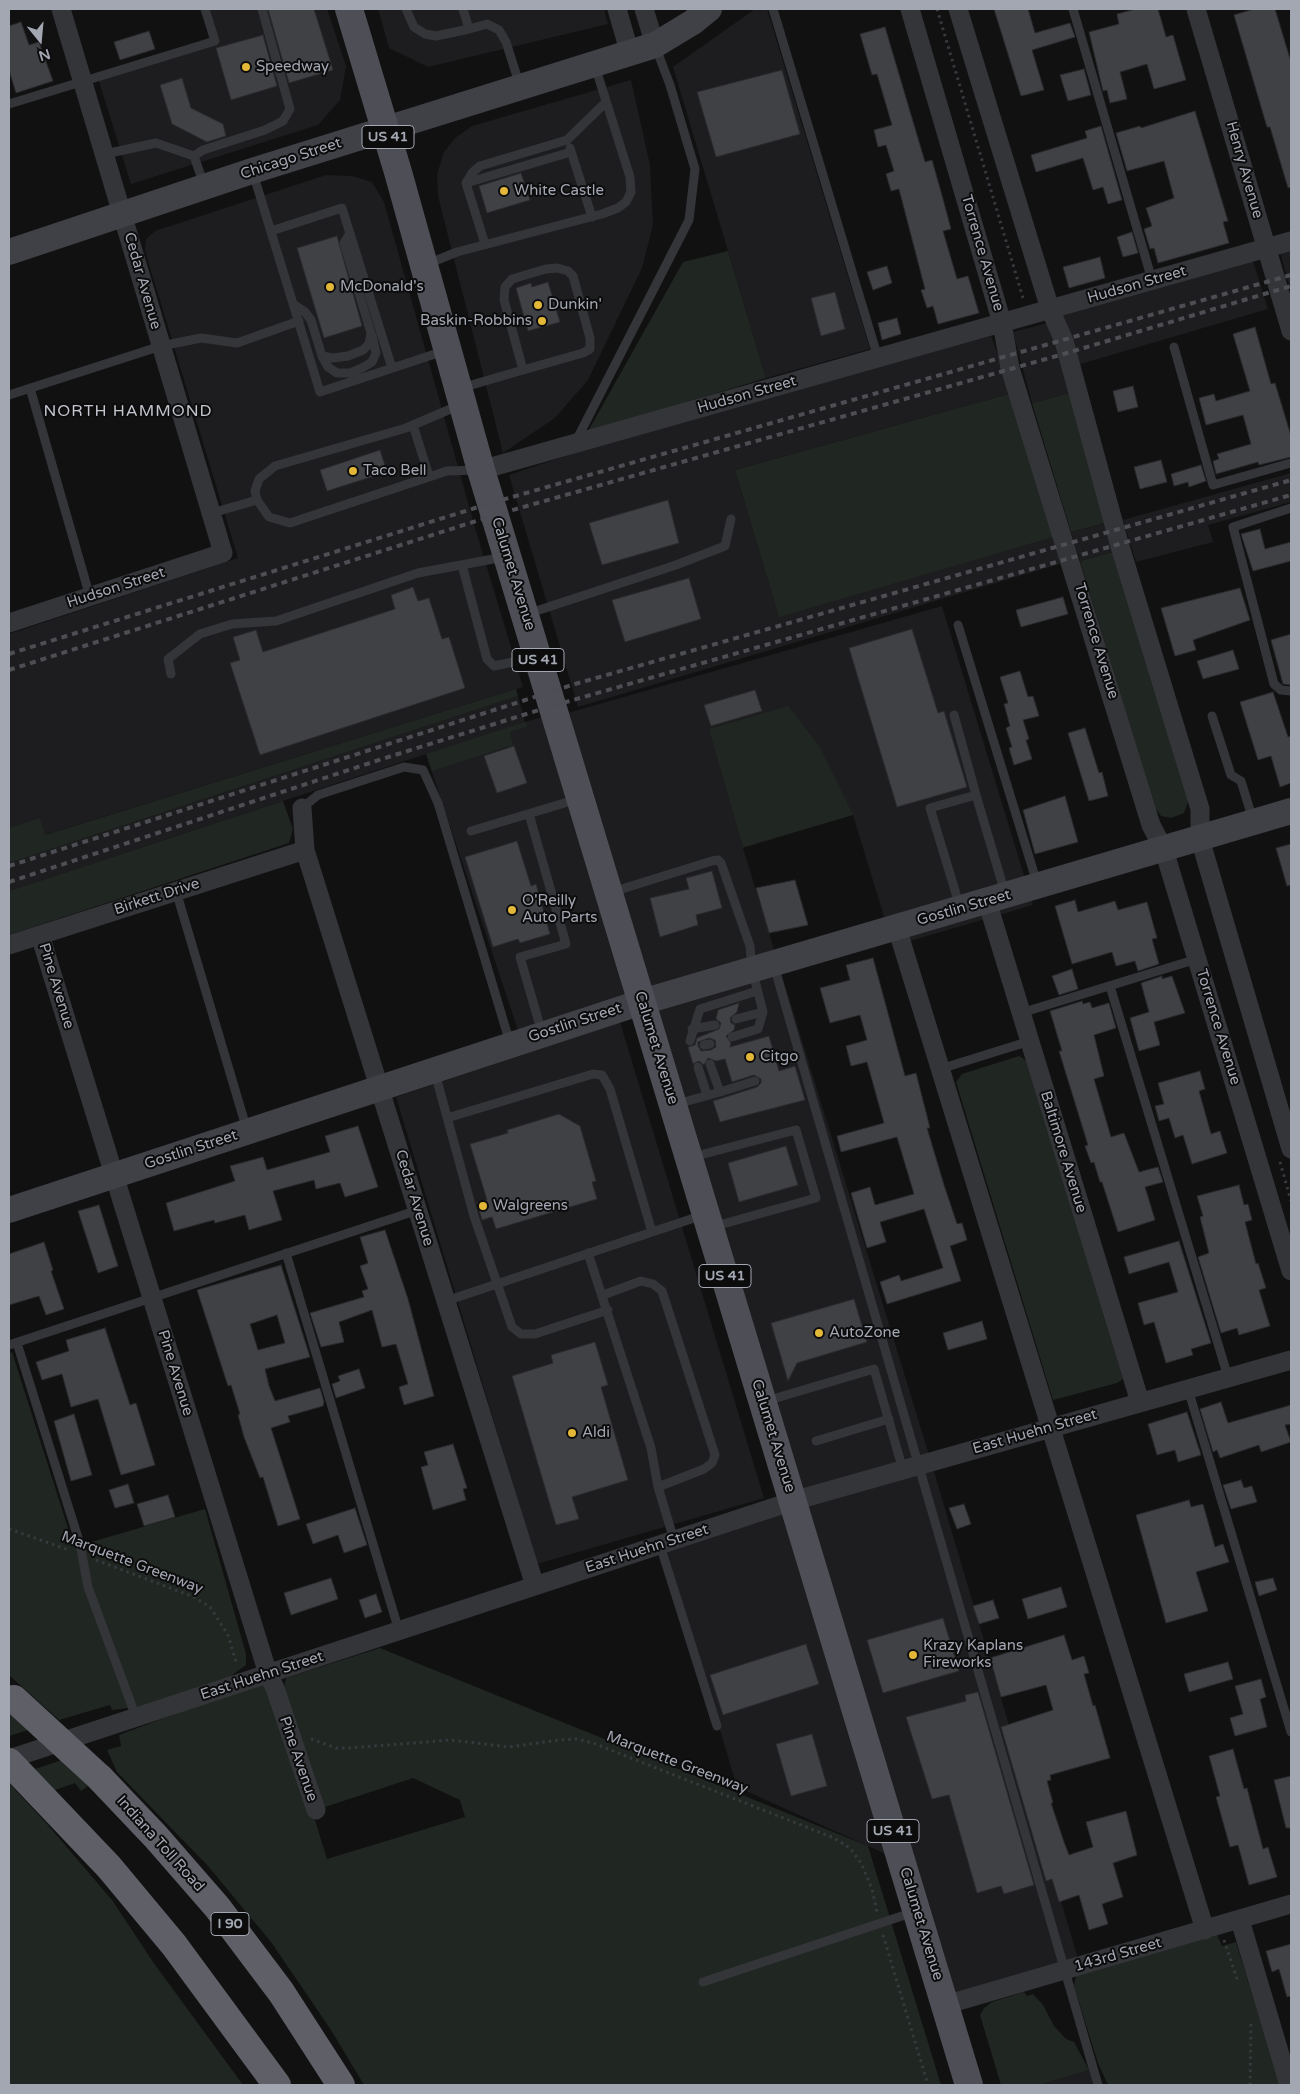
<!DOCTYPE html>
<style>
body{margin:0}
#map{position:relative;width:1300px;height:2094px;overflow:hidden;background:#111112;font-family:"Varela Round",sans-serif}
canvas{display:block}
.frame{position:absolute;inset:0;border:10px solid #a3a7b2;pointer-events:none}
.north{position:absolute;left:15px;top:15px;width:50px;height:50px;-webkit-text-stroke:4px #0c0c0d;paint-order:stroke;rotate:163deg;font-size:14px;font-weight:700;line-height:20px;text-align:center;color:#a3a7b2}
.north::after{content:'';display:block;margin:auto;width:18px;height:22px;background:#a3a7b2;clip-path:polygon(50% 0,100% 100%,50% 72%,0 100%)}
</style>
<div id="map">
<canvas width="1300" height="2094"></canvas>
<div class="frame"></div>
<div class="north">N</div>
</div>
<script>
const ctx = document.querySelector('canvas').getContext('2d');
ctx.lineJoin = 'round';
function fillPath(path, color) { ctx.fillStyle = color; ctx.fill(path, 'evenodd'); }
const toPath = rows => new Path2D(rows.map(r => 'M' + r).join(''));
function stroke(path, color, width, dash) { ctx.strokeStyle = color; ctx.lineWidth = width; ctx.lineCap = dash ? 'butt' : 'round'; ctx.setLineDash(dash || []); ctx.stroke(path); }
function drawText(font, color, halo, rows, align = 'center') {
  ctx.font = font + ' "Varela Round",sans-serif'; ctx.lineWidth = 4; ctx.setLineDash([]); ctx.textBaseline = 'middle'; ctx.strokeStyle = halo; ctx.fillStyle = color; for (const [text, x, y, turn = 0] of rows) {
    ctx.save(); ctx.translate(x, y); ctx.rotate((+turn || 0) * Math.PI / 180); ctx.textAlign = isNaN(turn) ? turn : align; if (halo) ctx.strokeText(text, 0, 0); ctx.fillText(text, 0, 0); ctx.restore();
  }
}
fillPath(toPath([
 [205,9,327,9,346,66,340,100,318,125,131,184,97,75,215,41],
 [378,9,604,9,608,24,428,67,389,48],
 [755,9,767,9,870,349,766,378,673,67],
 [631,80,650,165,653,225,642,268,588,380,555,418,503,453,438,196,437,174,444,152,455,138,472,126],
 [326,175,352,176,372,182,384,202,476,531,523,687,44,835,40,819,9,828,9,634,238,558,145,251,146,239,155,231],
 [1291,249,1291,292,1280,252],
 [1253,261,1268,309,1077,365,1061,314],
 [1048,323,1055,336,1070,393,1032,403,1013,332],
 [991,336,1012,393,735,470,779,616,1054,537,1063,563,578,707,509,475,638,432],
 [1291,473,1291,502,1208,525,1213,542,1136,562,1123,520],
 [1109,522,1117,551,1080,561,1071,532],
 [942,606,1033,905,893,946,853,815,743,848,930,1458,1079,1962,949,1999,561,715],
 [518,696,525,722,549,715,636,999,520,1036,426,754,9,891,9,863],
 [620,1022,764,1498,537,1564,396,1097],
 [790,1508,897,1859,737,1787,666,1548],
 [1089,2070,1093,2085,1040,2085]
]), '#1d1d1f');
fillPath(toPath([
 [728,251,766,378,587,433,683,262],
 [1012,393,1054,537,779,617,735,470],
 [1070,393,1109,522,1071,532,1032,403],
 [1117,551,1190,796,1184,813,1171,818,1161,816,1155,808,1080,561],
 [516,689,518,696,9,863,9,828,40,818,45,835],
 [788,706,820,747,853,815,743,847,709,729],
 [525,722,528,726,510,732,513,745,432,771,426,754],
 [283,801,293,829,289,843,9,935,9,891],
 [1019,1056,1027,1061,1123,1379,1117,1383,1053,1400,956,1082,962,1074],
 [12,1352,74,1547,205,1509,246,1654,246,1665,228,1678,144,1706,112,1710,110,1705,59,1720,9,1675,9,1353],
 [380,1648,868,1846,941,2085,364,2085,331,2030,271,1942,208,1866,117,1772,107,1750,121,1746,119,1735,271,1678,327,1859,465,1817,460,1800,413,1778,322,1808,284,1690,286,1678],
 [9,1713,28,1730,9,1736],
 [62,1760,88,1786,81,1791,75,1783,55,1790,35,1769],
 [9,1783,47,1824,112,1900,153,1962,243,2085,9,2085],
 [1217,1935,1222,1946,1236,1942,1280,2085,1108,2085,1098,2063,1074,1986,1076,1976],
 [1024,1992,1027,1996,1033,1994,1043,2005,1054,2026,1066,2039,1074,2042,1089,2070,1040,2085,1001,2085,980,2015,984,2008,992,2002]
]), '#202621');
const building = toPath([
 [268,9,314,9,333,70,289,83,268,9],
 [994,9,1028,9,1035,33,1070,23,1075,37,1032,50,1044,90,1021,96,994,9],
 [1136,9,1158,9,1166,37,1173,35,1186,80,1154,89,1147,64,1120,72,1127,99,1110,103,1107,90,1103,91,1089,32,1119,24,1117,14,1136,9],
 [1254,9,1275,9,1291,62,1291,187,1288,188,1270,127,1267,127,1234,15,1254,9],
 [21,22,29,45,39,42,53,81,16,93,9,70,9,26,21,22],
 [885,27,925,162,932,160,943,199,951,229,943,231,957,279,968,276,979,313,938,324,933,306,927,308,921,290,925,289,899,189,891,191,886,174,894,171,886,145,878,147,874,130,892,125,877,74,872,75,860,34,885,27],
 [149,31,155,49,120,60,114,42,149,31],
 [263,35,277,86,231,100,216,48,263,35],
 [1084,69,1091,95,1068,101,1060,75,1084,69],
 [782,70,800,134,716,157,697,92,782,70],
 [182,78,191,108,223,124,226,136,207,142,172,124,160,85,182,78],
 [1195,111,1228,221,1223,222,1229,243,1158,263,1154,248,1150,249,1144,229,1152,226,1146,208,1174,198,1164,161,1127,171,1116,133,1140,126,1141,128,1195,111],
 [1101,126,1122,200,1108,204,1103,187,1093,190,1083,158,1036,172,1031,155,1087,138,1085,131,1101,126],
 [521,173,530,200,487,213,479,186,521,173],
 [1132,232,1138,253,1123,257,1117,237,1132,232],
 [337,236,362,326,324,338,297,248,337,236],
 [1100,257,1105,278,1069,288,1063,267,1100,257],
 [887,266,892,283,873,290,867,272,887,266],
 [548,282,560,322,528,331,516,288,531,283,532,287,548,282],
 [835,292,845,329,821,336,811,298,835,292],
 [897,318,901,334,882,340,878,323,897,318],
 [1255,327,1271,384,1275,383,1291,436,1291,457,1259,465,1258,462,1216,474,1213,461,1219,459,1217,454,1251,444,1243,415,1206,425,1199,398,1214,394,1216,401,1250,391,1233,334,1255,327],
 [1133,386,1138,407,1118,412,1113,391,1133,386],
 [380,450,387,472,327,491,320,470,380,450],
 [1161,460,1167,482,1140,489,1134,467,1161,460],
 [1201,465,1206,481,1189,487,1188,482,1174,486,1171,474,1201,465],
 [668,500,679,543,602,565,589,523,668,500],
 [1260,529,1265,549,1291,542,1291,561,1253,571,1241,534,1260,529],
 [689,578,701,619,625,642,612,600,689,578],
 [413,587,418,601,429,598,442,639,449,637,465,688,260,755,230,663,240,660,233,637,256,630,263,652,395,609,391,595,413,587],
 [1240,588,1250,620,1193,640,1196,650,1175,656,1161,608,1240,588],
 [1063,597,1068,614,1021,627,1016,610,1063,597],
 [912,629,938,713,944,711,967,787,897,807,849,648,912,629],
 [1291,634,1291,685,1283,684,1271,640,1291,634],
 [1233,650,1239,669,1203,679,1197,661,1233,650],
 [1020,671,1028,697,1033,696,1039,716,1023,720,1029,739,1026,740,1032,759,1014,765,1009,748,1012,747,1006,728,1010,726,1004,704,1008,703,1000,677,1020,671],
 [755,690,762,711,711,726,704,705,755,690],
 [1273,692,1288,737,1291,736,1291,783,1280,787,1271,756,1258,760,1240,702,1273,692],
 [1085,728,1099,773,1102,772,1108,796,1089,801,1068,733,1085,728],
 [514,746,527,783,497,793,484,756,514,746],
 [1065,796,1078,842,1035,854,1023,810,1065,796],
 [517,841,531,886,536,884,550,934,520,943,518,939,493,947,465,857,517,841],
 [1291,844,1291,885,1287,886,1276,848,1291,844],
 [712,871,722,908,696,915,698,925,660,937,650,898,689,889,686,878,712,871],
 [795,880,808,925,769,933,756,888,795,880],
 [1075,900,1078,912,1115,901,1118,910,1147,902,1157,938,1152,939,1159,964,1138,971,1135,961,1116,966,1112,952,1072,964,1055,906,1075,900],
 [873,958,905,1076,916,1073,930,1128,927,1128,944,1185,957,1224,962,1223,967,1240,950,1246,961,1281,887,1304,880,1282,899,1275,901,1281,943,1268,924,1209,880,1222,886,1242,867,1248,851,1193,870,1187,875,1205,914,1194,897,1137,841,1152,837,1136,884,1123,867,1062,851,1066,846,1046,867,1040,860,1015,830,1023,820,988,850,980,846,965,873,958],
 [1072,969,1078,989,1059,995,1052,976,1072,969],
 [1162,976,1162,979,1172,976,1185,1013,1154,1022,1160,1045,1139,1051,1130,1018,1149,1012,1141,983,1162,976],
 [1082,1001,1083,1004,1090,1002,1092,1008,1109,1003,1116,1028,1094,1035,1104,1076,1094,1079,1111,1137,1124,1133,1139,1172,1158,1167,1163,1182,1145,1187,1155,1220,1118,1232,1102,1182,1100,1182,1094,1162,1091,1163,1085,1146,1088,1145,1059,1051,1062,1051,1050,1011,1082,1001],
 [739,1003,737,1012,730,1018,731,1023,735,1025,734,1030,726,1036,731,1043,730,1047,769,1036,779,1071,795,1066,805,1100,720,1122,713,1101,757,1087,761,1083,761,1079,754,1075,732,1082,725,1059,716,1061,708,1058,704,1065,699,1061,693,1064,688,1047,695,1045,697,1038,719,1029,721,1023,716,1019,718,1010,739,1003],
 [709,1038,715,1040,716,1047,711,1050,701,1051,698,1046,698,1042,709,1038],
 [1200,1071,1205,1089,1199,1091,1211,1134,1220,1131,1227,1153,1192,1164,1183,1135,1175,1138,1169,1118,1159,1121,1155,1106,1164,1104,1158,1083,1200,1071],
 [559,1114,580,1126,596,1181,592,1182,597,1199,496,1229,492,1217,482,1220,477,1203,487,1200,470,1144,508,1133,507,1130,559,1114],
 [358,1126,378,1187,345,1197,340,1183,316,1189,314,1180,273,1191,282,1220,249,1230,245,1215,215,1223,214,1220,174,1231,166,1203,235,1181,230,1166,263,1157,267,1170,330,1152,325,1136,358,1126],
 [786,1146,798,1185,739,1202,728,1163,786,1146],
 [1239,1185,1244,1205,1248,1204,1252,1220,1245,1222,1256,1264,1258,1263,1266,1288,1259,1290,1270,1326,1239,1335,1237,1328,1221,1333,1198,1257,1209,1253,1200,1217,1203,1216,1197,1196,1239,1185],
 [99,1205,118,1266,98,1273,78,1211,99,1205],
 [385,1230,408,1299,434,1396,404,1405,399,1387,408,1384,396,1344,382,1347,372,1310,339,1322,344,1342,321,1347,310,1313,364,1297,362,1291,368,1289,360,1266,368,1263,360,1237,385,1230],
 [1179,1241,1211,1343,1191,1349,1193,1355,1166,1363,1154,1322,1144,1325,1138,1303,1178,1292,1169,1262,1129,1274,1124,1257,1179,1241],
 [44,1242,53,1270,51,1271,64,1309,46,1315,39,1296,9,1305,9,1254,44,1242],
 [281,1265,310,1357,265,1369,269,1386,275,1401,320,1388,324,1402,323,1406,288,1416,290,1422,271,1428,300,1519,278,1526,263,1477,260,1478,244,1437,238,1415,240,1414,231,1385,228,1386,197,1290,281,1265],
 [277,1315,285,1343,258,1350,250,1324,277,1315],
 [854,1299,867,1342,797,1363,788,1381,771,1323,854,1299],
 [982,1321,987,1339,948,1350,943,1333,982,1321],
 [105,1328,130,1405,136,1403,155,1465,121,1475,98,1399,71,1407,62,1374,42,1380,36,1362,69,1351,66,1340,105,1328],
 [595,1342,608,1385,601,1387,628,1480,572,1497,579,1519,556,1525,512,1376,553,1363,551,1355,595,1342],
 [359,1369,365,1388,336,1398,332,1384,340,1381,338,1376,359,1369],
 [1221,1402,1228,1423,1291,1405,1291,1424,1285,1425,1291,1442,1261,1452,1259,1445,1220,1458,1217,1450,1213,1452,1200,1409,1221,1402],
 [1187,1412,1201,1455,1178,1462,1175,1450,1157,1455,1148,1424,1187,1412],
 [74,1414,92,1475,71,1481,54,1421,74,1414],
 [453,1444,467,1488,463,1489,466,1500,433,1510,421,1467,428,1465,424,1452,453,1444],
 [1241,1480,1244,1488,1252,1486,1257,1502,1231,1509,1223,1485,1241,1480],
 [128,1484,134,1503,115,1508,109,1490,128,1484],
 [168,1495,175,1517,144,1526,137,1504,168,1495],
 [1189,1500,1191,1507,1203,1504,1215,1547,1223,1544,1229,1562,1196,1572,1208,1611,1166,1623,1136,1515,1189,1500],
 [964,1504,971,1524,957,1529,949,1508,964,1504],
 [355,1508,367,1545,344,1553,338,1535,313,1544,306,1524,355,1508],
 [331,1578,338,1599,291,1615,284,1593,331,1578],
 [1273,1578,1277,1590,1259,1596,1255,1582,1273,1578],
 [1061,1587,1067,1607,1028,1619,1022,1599,1061,1587],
 [376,1594,382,1612,365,1618,359,1600,376,1594],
 [993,1600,999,1618,979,1624,973,1606,993,1600],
 [943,1618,959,1671,883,1693,867,1640,943,1618],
 [1064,1635,1072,1660,1084,1656,1089,1673,1084,1674,1093,1706,1095,1705,1110,1758,1050,1775,1051,1780,1047,1781,1053,1803,1051,1803,1064,1842,1069,1855,1093,1847,1086,1822,1126,1811,1137,1855,1113,1863,1123,1897,1102,1904,1108,1924,1089,1930,1079,1895,1059,1902,1052,1879,1046,1881,1001,1727,1053,1710,1046,1685,1001,1697,990,1658,1064,1635],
 [806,1644,819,1684,723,1715,710,1675,806,1644],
 [1228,1662,1233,1679,1189,1692,1184,1674,1228,1662],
 [1261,1679,1266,1697,1260,1699,1267,1727,1235,1736,1230,1718,1243,1714,1235,1686,1261,1679],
 [978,1692,1034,1885,1004,1894,1001,1886,977,1893,949,1795,932,1799,906,1717,966,1701,965,1695,978,1692],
 [812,1734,827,1786,791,1796,776,1744,812,1734],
 [1233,1749,1244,1789,1247,1788,1263,1849,1268,1847,1277,1877,1249,1885,1238,1845,1230,1847,1216,1797,1220,1796,1209,1756,1233,1749],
 [1291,1776,1291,1828,1286,1828,1274,1780,1291,1776],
 [1291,1944,1291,1996,1287,1997,1279,1969,1272,1972,1266,1951,1291,1944]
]);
fillPath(building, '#404145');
stroke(building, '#2b2b2e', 1);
stroke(toPath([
 [937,9,1023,298],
 [1280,1162,1291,1201],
 [9,1529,69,1550],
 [96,1560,194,1597,210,1607,228,1635,237,1665],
 [311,1739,336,1748,349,1748,450,1740,509,1747,559,1740,576,1739,593,1743,834,1838,850,1848,861,1863,872,1889,877,1912],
 [883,1935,928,2085],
 [1224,1940,1238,1982],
 [1250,2085,1251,2023]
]), '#38393e', 3, [2.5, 4]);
stroke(toPath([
 [406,9,414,27,425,34,436,36,469,29,463,9],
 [773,9,878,358],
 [1073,9,1152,280],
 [469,29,487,24,499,30,506,42,520,86],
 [9,104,215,41,205,9],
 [570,148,592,217],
 [105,154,156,143,194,156],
 [253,173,320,392,444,351],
 [466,183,571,152],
 [204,185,194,156,203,150,265,130,283,121,290,109,262,9],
 [271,231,342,208,392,368],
 [485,244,466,183,472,173,480,166,567,140,606,102],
 [427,264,457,252,602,214,618,208,626,202,631,192,630,177,595,66],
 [293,304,305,312,311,320,322,356,333,358,348,356,363,350,369,344,371,333,344,243,350,233],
 [1174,347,1213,485,1291,463],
 [322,356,328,367,337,373,350,373,362,368,372,362,376,353,372,335],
 [30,388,90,597],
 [461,388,523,370,583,353,590,349,590,338,573,276,568,271,557,268,546,269,512,279,505,287,504,300,523,370],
 [9,395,161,346,201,338,237,343,299,321],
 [460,405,406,428,275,466,259,479,255,491,257,500,269,517,290,523,447,471,479,470],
 [413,425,429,476],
 [576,441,689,220,695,169,670,85,656,48],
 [1291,508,1233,527,1274,684,1281,690,1291,691],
 [212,513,257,500],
 [462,565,487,659,494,666,513,662,532,649],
 [527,614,676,565,725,546,731,519],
 [958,625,1037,883],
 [171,674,168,659,200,634,232,624,276,621,418,573,504,557],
 [954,715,976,795],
 [1212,716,1231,775,1241,781,1253,820],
 [302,808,318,795,404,767,423,770,438,803,510,1043],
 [529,814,566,944,520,957,542,1033],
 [471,831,578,799],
 [176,891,247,1130],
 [612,892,712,861,718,860,721,863,750,946,752,969,763,1012,758,1029,732,1037],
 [960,907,930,808,976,795,1005,893],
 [774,966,1098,2085],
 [1110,986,1228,1377],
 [1021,1013,1197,959],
 [736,1019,763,1012],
 [692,1029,715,1025],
 [690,1041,700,1009,757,991],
 [704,1045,710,1044],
 [710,1064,720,1092,755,1081],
 [698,1067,707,1095],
 [940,1069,1030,1041],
 [435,1073,474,1216,512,1327,521,1334,535,1334,608,1310],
 [677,1104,720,1092],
 [447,1118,593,1074,602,1075,610,1089,652,1232],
 [692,1157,796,1130,816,1198,712,1227],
 [286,1253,399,1631],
 [588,1253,651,1448,658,1487,674,1540],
 [603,1295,641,1281,653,1284,662,1291,715,1455,712,1463,704,1469,658,1487],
 [446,1301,703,1215],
 [17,1343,80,1544,88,1587,136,1717],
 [9,1345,418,1210],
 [1188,1389,1291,1732],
 [766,1401,874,1369,903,1470],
 [816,1441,889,1419],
 [660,1545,717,1726],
 [703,1982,914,1912]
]), '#343539', 9);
stroke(toPath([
 [617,9,630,54],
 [644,9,655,45],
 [910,9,1002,323,1010,368,1151,825,1164,850,1291,1271],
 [958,9,1050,309,1064,341,1119,543,1200,809,1200,839,1291,1149],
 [1196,9,1291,331],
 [481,470,1291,241],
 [9,623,223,553,61,9],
 [302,808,305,850,535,1586],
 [987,901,1140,1402],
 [897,928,1205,1930],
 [40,935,268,1674,275,1688,316,1810],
 [9,945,305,850],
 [9,1759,793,1501,1291,1360],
 [1240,1920,1289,2085],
 [945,2005,1291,1904]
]), '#343539', 19);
stroke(toPath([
 [9,252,252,171,655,45,693,22,709,9],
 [9,1210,642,1002,1291,811]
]), '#404147', 26);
stroke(toPath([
 [349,9,398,172,481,470,969,2085]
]), '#4e4f56', 28);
stroke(toPath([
 [9,1762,109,1867,174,1945,277,2085],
 [100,1778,156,1837,217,1907,281,1992,341,2085]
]), '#5f6067', 28);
stroke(toPath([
 [9,654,491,503,1291,275],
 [9,670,495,515,1067,353,1291,286],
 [9,866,575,684,1291,480],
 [9,882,382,759,552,706,1291,495]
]), '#4d4e54', 4, [6, 5]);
stroke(toPath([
 [14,1699,100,1778]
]), '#5f6067', 28);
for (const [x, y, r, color] of [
 [246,67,5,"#e3b738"],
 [504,191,5,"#e3b738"],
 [330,287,5,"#e3b738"],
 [538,305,5,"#e3b738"],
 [542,321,5,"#e3b738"],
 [353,471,5,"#e3b738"],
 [512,910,5,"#e3b738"],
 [750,1057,5,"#e3b738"],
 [483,1206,5,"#e3b738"],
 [819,1333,5,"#e3b738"],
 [572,1433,5,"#e3b738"],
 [913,1655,5,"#e3b738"]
]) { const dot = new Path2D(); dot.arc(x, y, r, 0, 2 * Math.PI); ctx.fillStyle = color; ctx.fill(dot); stroke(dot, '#0c0c0d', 2); }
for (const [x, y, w] of [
 [388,137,52],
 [538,660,52],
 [725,1276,52],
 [893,1831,52],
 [230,1924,38]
]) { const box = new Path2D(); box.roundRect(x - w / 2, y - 11.5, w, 23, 4); ctx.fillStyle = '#0c0c0d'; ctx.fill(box); stroke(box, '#a3a7b2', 1); }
drawText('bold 14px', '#a3a7b2', null, [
 ["US 41",388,137],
 ["US 41",538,660],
 ["US 41",725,1276],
 ["US 41",893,1831],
 ["I 90",230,1924]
]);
drawText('15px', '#a3a7b2', '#0c0c0d', [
 ["Speedway",256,67],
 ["White Castle",514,191],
 ["McDonald's",340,287],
 ["Dunkin'",548,305],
 ["Baskin-Robbins",532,321,"right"],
 ["Taco Bell",363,471],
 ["O'Reilly",522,901],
 ["Auto Parts",522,918],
 ["Citgo",760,1057],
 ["Walgreens",493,1206],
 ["AutoZone",829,1333],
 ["Aldi",582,1433],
 ["Krazy Kaplans",923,1646],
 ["Fireworks",923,1663]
], 'left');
drawText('15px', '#a3a7b2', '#0c0c0d', [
 ["Chicago Street",291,159,-18],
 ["Henry Avenue",1244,170,74],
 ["Torrence Avenue",982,253,74],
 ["Cedar Avenue",142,281,74],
 ["Hudson Street",1137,285,-16],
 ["Hudson Street",747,395,-16],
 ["Calumet Avenue",513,574,73],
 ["Hudson Street",116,588,-18],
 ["Torrence Avenue",1096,641,73],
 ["Birkett Drive",157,897,-18],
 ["Gostlin Street",964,908,-16],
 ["Pine Avenue",56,986,73],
 ["Gostlin Street",575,1023,-18],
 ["Torrence Avenue",1218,1027,73],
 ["Calumet Avenue",656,1048,73],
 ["Gostlin Street",191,1150,-18],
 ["Baltimore Avenue",1063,1152,73],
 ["Cedar Avenue",414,1198,73],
 ["Pine Avenue",175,1373,73],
 ["East Huehn Street",1035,1432,-16],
 ["Calumet Avenue",773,1436,73],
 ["East Huehn Street",647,1549,-18],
 ["Marquette Greenway",132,1563,21],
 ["East Huehn Street",262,1676,-18],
 ["Pine Avenue",298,1759,71],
 ["Marquette Greenway",677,1763,21],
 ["Indiana Toll Road",160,1844,48],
 ["Calumet Avenue",921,1924,73],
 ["143rd Street",1118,1955,-16]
]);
ctx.letterSpacing = '1px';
drawText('16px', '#c4c6ce', '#0c0c0d', [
 ["NORTH HAMMOND",128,412]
]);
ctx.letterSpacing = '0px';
</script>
